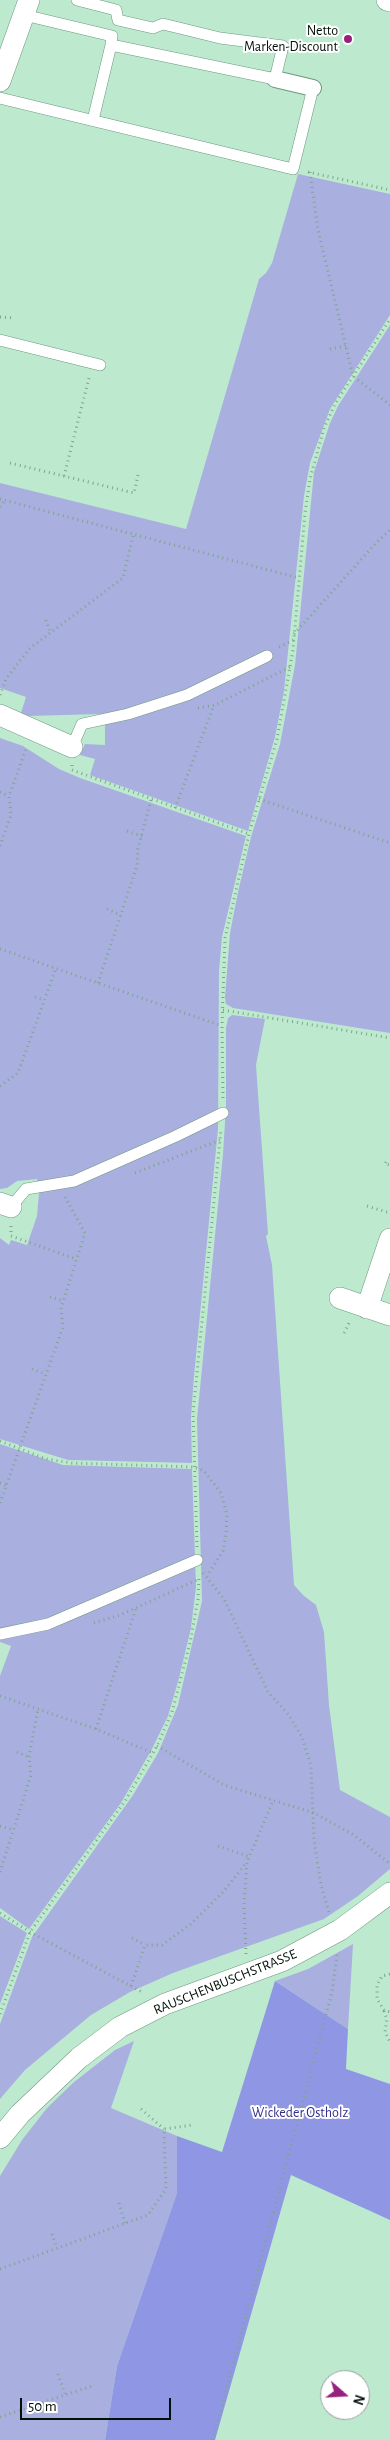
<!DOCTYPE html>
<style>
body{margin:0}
#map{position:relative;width:390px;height:2440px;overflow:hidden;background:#bdeacf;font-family:"Alegreya Sans",sans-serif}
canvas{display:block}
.north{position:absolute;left:320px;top:2370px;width:50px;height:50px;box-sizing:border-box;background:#fff;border:1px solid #9a9f9c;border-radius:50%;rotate:109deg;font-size:14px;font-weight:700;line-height:20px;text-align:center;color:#021007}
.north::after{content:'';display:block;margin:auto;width:18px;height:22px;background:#97227e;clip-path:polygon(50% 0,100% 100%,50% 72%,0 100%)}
.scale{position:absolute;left:20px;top:2398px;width:151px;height:22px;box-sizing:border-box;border:2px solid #021007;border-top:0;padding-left:6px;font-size:15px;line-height:18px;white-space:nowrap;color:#021007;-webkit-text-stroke:4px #fff;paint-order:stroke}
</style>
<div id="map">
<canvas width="390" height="2440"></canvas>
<div class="north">N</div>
<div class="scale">50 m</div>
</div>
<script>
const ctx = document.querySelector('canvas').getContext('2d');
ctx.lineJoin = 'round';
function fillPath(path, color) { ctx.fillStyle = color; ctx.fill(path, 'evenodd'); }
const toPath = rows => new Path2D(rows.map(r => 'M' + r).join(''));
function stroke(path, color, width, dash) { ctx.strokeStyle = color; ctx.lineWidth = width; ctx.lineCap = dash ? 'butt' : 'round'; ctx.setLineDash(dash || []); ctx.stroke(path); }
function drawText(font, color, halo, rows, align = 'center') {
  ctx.font = font + ' "Alegreya Sans",sans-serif'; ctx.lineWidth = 4; ctx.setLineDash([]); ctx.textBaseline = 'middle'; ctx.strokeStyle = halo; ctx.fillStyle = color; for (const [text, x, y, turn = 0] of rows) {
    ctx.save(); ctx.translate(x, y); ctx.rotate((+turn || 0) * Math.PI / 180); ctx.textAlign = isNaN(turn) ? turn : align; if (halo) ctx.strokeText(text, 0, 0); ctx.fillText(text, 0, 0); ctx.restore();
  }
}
fillPath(toPath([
 [298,174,390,194,390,315,330,409,310,463,304,496,284,691,275,737,248,831,90,775,95,759,80,755,85,744,105,745,105,725,101,714,28,716,21,713,26,697,0,688,0,483,186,529,259,279,266,273,272,263],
 [390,325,390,1033,233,1008,226,1004,225,997,230,933,238,892,251,837,280,744,295,665,314,472,330,423,338,406],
 [0,738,23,746,59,769,80,778,246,836,222,937,219,971,218,1129,194,1376,191,1417,192,1463,68,1460,0,1439,0,1238,9,1245,11,1240,27,1245,37,1216,39,1193,37,1179,17,1181,7,1188,0,1189],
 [232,1015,265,1019,256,1065,268,1234,266,1236,272,1265,294,1585,303,1595,316,1605,324,1632,329,1705,340,1790,390,1817,390,1869,358,1896,324,1919,173,1973,130,1992,91,2015,25,2070,0,2099,0,2024,32,1937,133,1795,158,1753,178,1705,202,1601,197,1419,223,1154,226,1106,226,1028,228,1018],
 [0,1444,63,1465,192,1469,196,1587,191,1628,179,1678,168,1716,152,1749,121,1803,29,1929,0,1908,0,1676,11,1646,0,1642],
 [0,1916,27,1933,0,2004],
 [353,1944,348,2029,275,1981,308,1969],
 [134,2041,111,2108,177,2136,177,2193,117,2366,105,2440,0,2440,0,2176,22,2140,47,2108,74,2082,115,2050]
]), '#a9b0e0');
fillPath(toPath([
 [275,1981,348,2029,346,2069,390,2084,390,2220,291,2175,215,2440,105,2440,117,2366,177,2193,177,2136,222,2152]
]), '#8f97e5');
const service = toPath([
 [24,15,112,36,111,45,275,79,283,46,220,38,163,24,153,28,118,20,116,10,77,0],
 [0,98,293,169,313,88],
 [93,120,111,45],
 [0,340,100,365],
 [72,747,82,724,128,714,187,695,267,656],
 [11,1207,26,1189,74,1181,176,1136,223,1113],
 [0,1634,48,1624,197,1560]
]);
const pedestrian = toPath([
 [275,79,313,88]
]);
const minor = toPath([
 [387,0,390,1],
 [0,81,29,0],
 [0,715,72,747],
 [0,1203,11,1207],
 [340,1298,390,1315],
 [367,1308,390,1239],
 [0,2138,20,2114,79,2058,120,2027,165,2004,282,1961,340,1930,390,1893]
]);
stroke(service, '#6d987f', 12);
stroke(pedestrian, '#6d987f', 18);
stroke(minor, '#6d987f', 22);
stroke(toPath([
 [308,172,390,190],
 [310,172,318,230,353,376,390,405],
 [0,317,14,318],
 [330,349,346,346],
 [10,463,134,493,138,475],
 [64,476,89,378],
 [0,499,299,578],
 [0,507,5,500],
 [46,620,51,634],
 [294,634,377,542,390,530],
 [279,647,294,640],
 [0,695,6,679,29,649,123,578,133,536],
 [198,708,215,705,290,667],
 [72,765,72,770,249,834],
 [0,792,9,796],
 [259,799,390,843],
 [175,808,214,705],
 [127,831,142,836],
 [0,846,11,815,9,796,26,749],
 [107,909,121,915],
 [0,949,222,1026],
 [98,983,137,866,138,848,151,800],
 [35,997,44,1000],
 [223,1010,390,1038],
 [0,1086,18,1073,56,968],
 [223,1098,222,1026,225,938,249,834,277,739,293,650,305,513,310,479,324,428,335,404,390,319],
 [386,1162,385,1164,390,1165],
 [135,1173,220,1140],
 [367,1206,390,1213],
 [11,1226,11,1236,76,1259],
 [50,1297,63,1301],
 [344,1333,349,1323],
 [32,1369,45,1374],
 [0,1441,46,1459,72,1463,194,1467,204,1471,221,1493,227,1515,226,1534,223,1551,207,1576],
 [0,1483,7,1486],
 [0,1503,63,1327,61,1308,85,1233,65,1197],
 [197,1547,193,1413,221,1130],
 [203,1573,224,1599,268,1692,288,1714,302,1737,311,1766,314,1840,321,1885,329,1912],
 [94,1623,120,1615,199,1579],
 [0,1696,96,1729,153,1753],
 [96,1729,136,1608],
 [157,1746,224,1785,314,1813,354,1835,390,1864],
 [17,1752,29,1757],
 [0,1826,13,1830],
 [218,1846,250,1857],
 [0,1872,31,1775,29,1757,38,1709],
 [0,1913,30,1932,142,1992],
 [132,1938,145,1945],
 [246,1954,244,1904,247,1862,273,1801],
 [390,1974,382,1976,377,1985,377,1999,384,2010,390,2012],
 [131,1986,145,1945,162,1945,191,1924,224,1891,247,1862],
 [384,2011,387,2019,385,2032,390,2042],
 [0,2014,30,1932,125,1801,157,1746,172,1712,190,1643,198,1599,199,1576],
 [141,2109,164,2129],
 [119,2203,125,2223],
 [52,2234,57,2248],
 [0,2269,148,2215,166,2189,164,2129,193,2125],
 [58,2374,65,2394],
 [0,2417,92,2386],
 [213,2440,332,1992,337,1955]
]), '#80a38d', 3, [1, 4]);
stroke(service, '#fff', 11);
stroke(pedestrian, '#fff', 16);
stroke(minor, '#fff', 21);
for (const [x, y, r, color] of [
 [348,39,5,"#97227e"]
]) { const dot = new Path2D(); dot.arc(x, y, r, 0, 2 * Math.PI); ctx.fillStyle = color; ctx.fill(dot); stroke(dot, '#fff', 2); }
drawText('14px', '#021007', '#fff', [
 ["Netto",338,31],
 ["Marken-Discount",338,47]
], 'right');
drawText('14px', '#021007', '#fff', [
 ["RAUSCHENBUSCHSTRASSE",225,1982,-22]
]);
drawText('14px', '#333089', '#fff', [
 ["Wickeder Ostholz",300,2113]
]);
</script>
